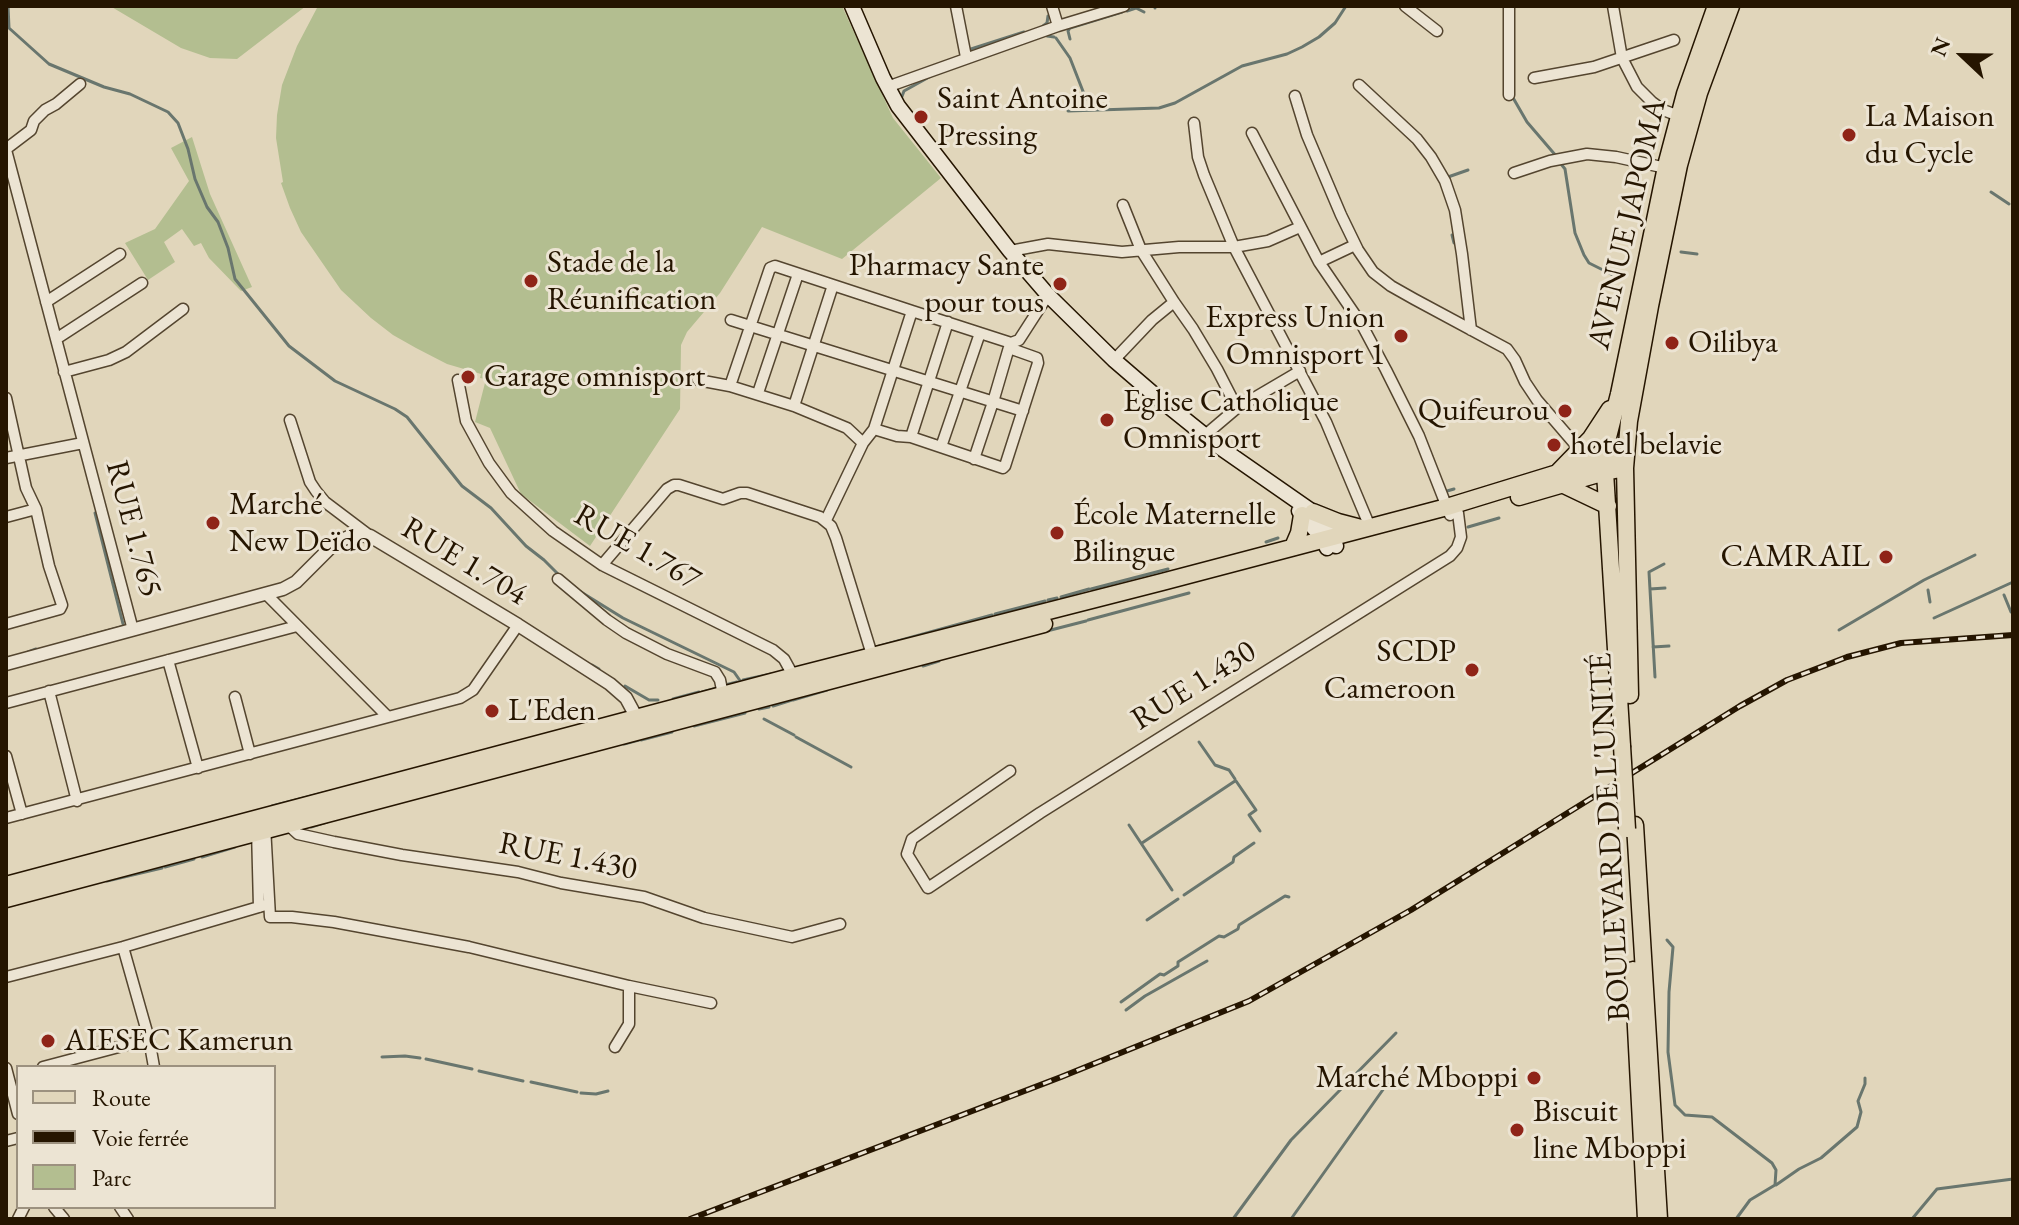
<!DOCTYPE html>
<meta charset="utf-8">
<style>
body{margin:0}
#map{position:relative;width:2019px;height:1225px;overflow:hidden;background:#e1d6bb;font-family:"EB Garamond",serif}
canvas{display:block}
.frame{position:absolute;inset:0;border:8px solid #251500;pointer-events:none}
.legend{position:absolute;left:16px;top:1065px;width:260px;height:144px;box-sizing:border-box;background:#ece4d3;border:2px solid #9c917f;margin:0;padding:10px 14px;list-style:none;font-size:24px;color:#251500}
.legend li{display:flex;align-items:center;gap:16px;height:40px}
.legend b{width:40px;border:2px solid #9c917f}
.north{position:absolute;left:1923px;top:16px;width:80px;height:80px;-webkit-text-stroke:6px #ece4d3;paint-order:stroke;rotate:292deg;font-size:22px;font-weight:700;line-height:32px;text-align:center;color:#251500}
.north::after{content:'';display:block;margin:auto;width:28px;height:36px;background:#251500;clip-path:polygon(50% 0,100% 100%,50% 72%,0 100%)}
</style>
<div id="map">
<canvas width="2019" height="1225"></canvas>
<div class="frame"></div>
<ul class="legend">
<li><b style="height:10px;background:#e1d6bb"></b>Route</li>
<li><b style="height:10px;background:#251500"></b>Voie ferrée</li>
<li><b style="height:22px;background:#b3be90"></b>Parc</li>
</ul>
<div class="north">N</div>
</div>
<script>
const ctx = document.querySelector('canvas').getContext('2d');
ctx.lineJoin = 'round';
function fillPath(path, color) { ctx.fillStyle = color; ctx.fill(path, 'evenodd'); }
const toPath = rows => new Path2D(rows.map(r => 'M' + r).join(''));
function stroke(path, color, width, dash) { ctx.strokeStyle = color; ctx.lineWidth = width; ctx.lineCap = dash ? 'butt' : 'round'; ctx.setLineDash(dash || []); ctx.stroke(path); }
function drawText(font, color, halo, rows, align = 'center') {
  ctx.font = font + ' "EB Garamond",serif'; ctx.lineWidth = 6; ctx.setLineDash([]); ctx.textBaseline = 'middle'; ctx.strokeStyle = halo; ctx.fillStyle = color; for (const [text, x, y, turn = 0] of rows) {
    ctx.save(); ctx.translate(x, y); ctx.rotate((+turn || 0) * Math.PI / 180); ctx.textAlign = isNaN(turn) ? turn : align; if (halo) ctx.strokeText(text, 0, 0); ctx.fillText(text, 0, 0); ctx.restore();
  }
}
fillPath(toPath([
 [110,6,306,6,237,59,210,58,181,48],
 [318,6,842,6,893,118,941,178,842,259,762,227,720,293,687,332,681,345,680,409,590,546,521,494,490,428,475,422,486,379,480,378,481,374,447,364,416,348,393,335,371,318,341,290,301,232,290,208,281,183,283,182,276,138,277,115,282,85,297,46],
 [192,137,210,194,252,287,241,291,209,258,201,243,194,246,182,229,164,242,175,262,148,280,125,243,155,229,189,181,171,148]
]), '#b3be90');
stroke(toPath([
 [8,6,9,28,49,64,104,87,130,94,168,112,178,123,188,149,195,179,207,207,218,222,228,248,235,279,289,346,335,381,395,409,407,417,462,486,491,508,526,546,544,560,559,575],
 [1155,8,1155,6],
 [1127,11,1136,8,1144,12],
 [1043,26,1047,23,1048,16],
 [1047,36,1054,37],
 [1056,38,1070,58,1086,99],
 [1070,39,1068,31,1070,28,1122,12],
 [971,49,1024,32],
 [1512,96,1527,122,1557,157],
 [901,99,904,91,931,76],
 [1068,111,1159,108,1175,103,1242,66,1287,54,1302,47,1319,37,1335,23,1346,6],
 [1561,164,1565,169,1575,233,1584,255,1589,263,1621,279],
 [1448,177,1468,170],
 [1991,192,2009,204],
 [1452,235,1454,243],
 [1681,252,1697,254],
 [1447,491,1454,489],
 [95,513,123,624],
 [1468,527,1499,518],
 [1266,542,1278,538],
 [1091,589,1168,569],
 [1650,589,1665,588],
 [1928,590,1930,602],
 [581,592,623,618,734,672,741,682],
 [2004,595,2011,612],
 [1061,597,1089,589],
 [1048,600,1057,598],
 [995,614,1045,601],
 [1934,618,2013,582],
 [1088,620,1189,593],
 [1839,630,1924,580,1975,555],
 [1043,632,1086,621],
 [84,637,121,627],
 [876,647,992,615],
 [1653,647,1669,646],
 [28,652,36,649],
 [592,665,599,669],
 [923,666,939,661],
 [1655,677,1649,572,1664,564],
 [743,680,771,674],
 [725,685,737,682],
 [625,686,649,700,658,700],
 [702,692,717,688],
 [673,699,699,692],
 [793,700,827,690],
 [773,706,792,700],
 [759,709,769,707],
 [764,719,794,735],
 [694,726,745,713],
 [796,737,851,767],
 [641,740,672,732],
 [1199,742,1215,765,1229,770,1235,779],
 [624,744,639,740],
 [1236,781,1256,810,1249,815,1260,831],
 [272,806,331,791],
 [1129,825,1172,890],
 [311,827,327,822],
 [1142,843,1235,781],
 [202,857,235,847],
 [165,867,194,859],
 [107,881,162,868],
 [1184,895,1233,862,1234,857,1254,843],
 [1147,920,1178,899],
 [1667,940,1673,947,1669,992,1668,1052,1675,1105,1685,1115,1712,1117,1772,1163,1776,1170,1775,1185,1750,1200,1736,1219],
 [1121,1002,1160,974,1164,975,1178,966,1178,962,1219,936,1224,937,1238,929,1239,925,1285,896,1289,897],
 [1126,1010,1145,996,1207,961],
 [382,1057,405,1056,420,1058],
 [426,1059,472,1069],
 [479,1071,523,1081],
 [531,1082,577,1092],
 [581,1093,596,1094,608,1091],
 [1776,1185,1799,1169,1821,1158,1857,1127,1861,1112,1858,1101,1865,1084,1865,1078],
 [1233,1219,1291,1140,1396,1033],
 [1291,1219,1387,1084],
 [1912,1219,1937,1189,2013,1179]
]), '#69766e', 3);
const minor = toPath([
 [956,6,966,57],
 [1052,6,1058,26],
 [1405,6,1437,31],
 [1613,6,1622,58,1637,87,1652,102,1663,110,1679,116],
 [1534,78,1594,67,1674,40],
 [1359,85,1417,139,1431,157,1445,181,1455,210,1462,254,1471,330],
 [887,87,1058,26,1124,6],
 [1509,95,1509,6],
 [1295,96,1307,135,1341,215,1358,250,1373,272,1391,286,1414,299,1507,349,1515,360,1525,382,1537,400,1580,450],
 [1194,123,1198,157,1204,175,1234,247,1326,422,1370,527],
 [1252,133,1319,262,1362,325,1386,370,1419,436,1450,515],
 [6,149,31,130,34,121,45,110,56,104,80,84],
 [6,150,133,630],
 [1514,173,1550,161,1587,154,1616,157,1666,168],
 [1123,205,1141,250,1174,302,1193,329,1217,369,1237,408],
 [1010,251,1048,244,1122,252,1179,247,1234,247,1268,241,1300,227],
 [1319,262,1355,245],
 [46,302,120,254],
 [912,311,1011,343,1019,340,1048,295],
 [731,320,1023,411],
 [56,339,142,283],
 [1114,360,1152,320,1174,302],
 [64,372,109,360,126,352,183,309],
 [458,380,466,421,489,463,511,493,553,531,602,565,773,650,784,659,795,679],
 [698,380,730,386,794,406,847,428,863,443],
 [730,386,770,268,775,266,912,311,874,429,863,443,826,520],
 [758,393,798,274],
 [6,398,26,488,36,509,49,566,62,605,60,609,6,624],
 [794,406,833,285],
 [290,420,310,482,316,491,325,502,370,536],
 [874,429,897,436,911,437,1003,468,1005,466,1038,363,1037,358,1009,348],
 [1204,436,1237,408,1300,371],
 [911,437,948,322],
 [941,447,980,333],
 [6,458,83,443],
 [974,459,993,402,1010,344],
 [6,517,36,509],
 [602,565,667,489,674,485,679,485,723,499,740,493,747,493,820,517,831,526,836,538,873,658],
 [558,579,607,620,626,633,667,654,715,672,720,680,723,695],
 [266,594,387,716],
 [168,660,198,768],
 [49,691,77,801],
 [235,697,250,754],
 [6,703,297,626],
 [6,756,22,814],
 [1010,771,912,839,907,854,928,888,1040,813,1450,556,1457,548,1461,537,1458,513],
 [6,818,460,698,473,690,518,625],
 [287,824,298,834,334,842,402,855,518,872,561,883,644,897,704,918,792,937,840,924],
 [265,826,270,917,292,917,334,922,469,947,629,986,629,1024,615,1047],
 [257,829,259,907],
 [123,947,149,1039,154,1067],
 [6,977,123,947,269,904],
 [629,986,711,1003],
 [43,1067,149,1039],
 [6,1068,18,1114],
 [6,1141,18,1138],
 [54,1207,64,1219],
 [120,1207,128,1219],
 [18,1219,24,1207]
]);
const tertiary = toPath([
 [6,664,283,589,296,582,335,543,353,535,370,536,518,625,610,684,626,698,639,722]
]);
const secondary = toPath([
 [852,6,883,78,898,106,1010,251,1048,295,1114,360,1157,397,1218,446,1320,517,1328,528,1336,546],
 [1299,511,1323,539,1327,548]
]);
const primary = toPath([
 [1559,471,1591,438,1610,409],
 [1564,485,1608,506],
 [1519,497,1605,472,1625,468],
 [1313,512,1338,522,1361,528],
 [1293,547,1299,533,1302,515],
 [1630,695,1625,468,1629,421,1650,306,1679,165,1699,93,1731,6],
 [1622,746,1605,472,1607,441,1619,394,1667,162,1685,94,1716,6],
 [1635,825,1659,1219],
 [6,885,794,676,1162,582,1447,507,1626,452],
 [6,899,1044,624],
 [1633,970,1646,1219]
]);
stroke(minor, '#54452f', 13);
stroke(tertiary, '#54452f', 15);
stroke(secondary, '#251500', 17);
stroke(primary, '#251500', 19);
stroke(minor, '#ece4d3', 10);
stroke(tertiary, '#ece4d3', 12);
stroke(secondary, '#ece4d3', 14);
stroke(primary, '#e1d6bb', 16);
const rail = toPath([
 [690,1219,1061,1077,1249,1001,1411,910,1740,706,1787,680,1847,657,1901,643,2013,635]
]);
stroke(rail, '#251500', 6);
stroke(rail, '#ece4d3', 3, [9]);
const primaryBridge = toPath([
 [1622,746,1627,829]
]);
stroke(primaryBridge, '#251500', 19, []);
stroke(primaryBridge, '#e1d6bb', 16);
for (const [x, y, r, color] of [
 [921,117,8,"#8f2418"],
 [1849,135,8,"#8f2418"],
 [531,281,8,"#8f2418"],
 [1060,284,8,"#8f2418"],
 [1401,336,8,"#8f2418"],
 [1672,343,8,"#8f2418"],
 [468,377,8,"#8f2418"],
 [1565,411,8,"#8f2418"],
 [1107,420,8,"#8f2418"],
 [1554,445,8,"#8f2418"],
 [213,523,8,"#8f2418"],
 [1057,533,8,"#8f2418"],
 [1886,557,8,"#8f2418"],
 [1472,670,8,"#8f2418"],
 [492,711,8,"#8f2418"],
 [48,1041,8,"#8f2418"],
 [1534,1078,8,"#8f2418"],
 [1517,1130,8,"#8f2418"]
]) { const dot = new Path2D(); dot.arc(x, y, r, 0, 2 * Math.PI); ctx.fillStyle = color; ctx.fill(dot); stroke(dot, '#ece4d3', 3); }
drawText('32px', '#251500', '#ece4d3', [
 ["Saint Antoine",937,99],
 ["Pressing",937,136],
 ["La Maison",1865,117],
 ["du Cycle",1865,154],
 ["Stade de la",547,263],
 ["Réunification",547,300],
 ["Pharmacy Sante",1044,266,"right"],
 ["pour tous",1044,303,"right"],
 ["Express Union",1385,318,"right"],
 ["Omnisport 1",1385,355,"right"],
 ["Oilibya",1688,343],
 ["Garage omnisport",484,377],
 ["Eglise Catholique",1123,402],
 ["Omnisport",1123,439],
 ["Quifeurou",1549,411,"right"],
 ["hotel belavie",1570,445],
 ["Marché",229,505],
 ["New Deïdo",229,542],
 ["École Maternelle",1073,515],
 ["Bilingue",1073,552],
 ["CAMRAIL",1870,557,"right"],
 ["SCDP",1456,652,"right"],
 ["Cameroon",1456,689,"right"],
 ["L'Eden",508,711],
 ["AIESEC Kamerun",64,1041],
 ["Marché Mboppi",1518,1078,"right"],
 ["Biscuit",1533,1112],
 ["line Mboppi",1533,1149]
], 'left');
drawText('32px', '#251500', '#ece4d3', [
 ["AVENUE JAPOMA",1628,224,-77],
 ["RUE 1.765",133,529,75],
 ["RUE 1.767",637,548,30],
 ["RUE 1.704",464,562,31],
 ["RUE 1.430",1194,686,-32],
 ["BOULEVARD DE L'UNITÉ",1611,837,-93],
 ["RUE 1.430",568,857,11]
]);
</script>
